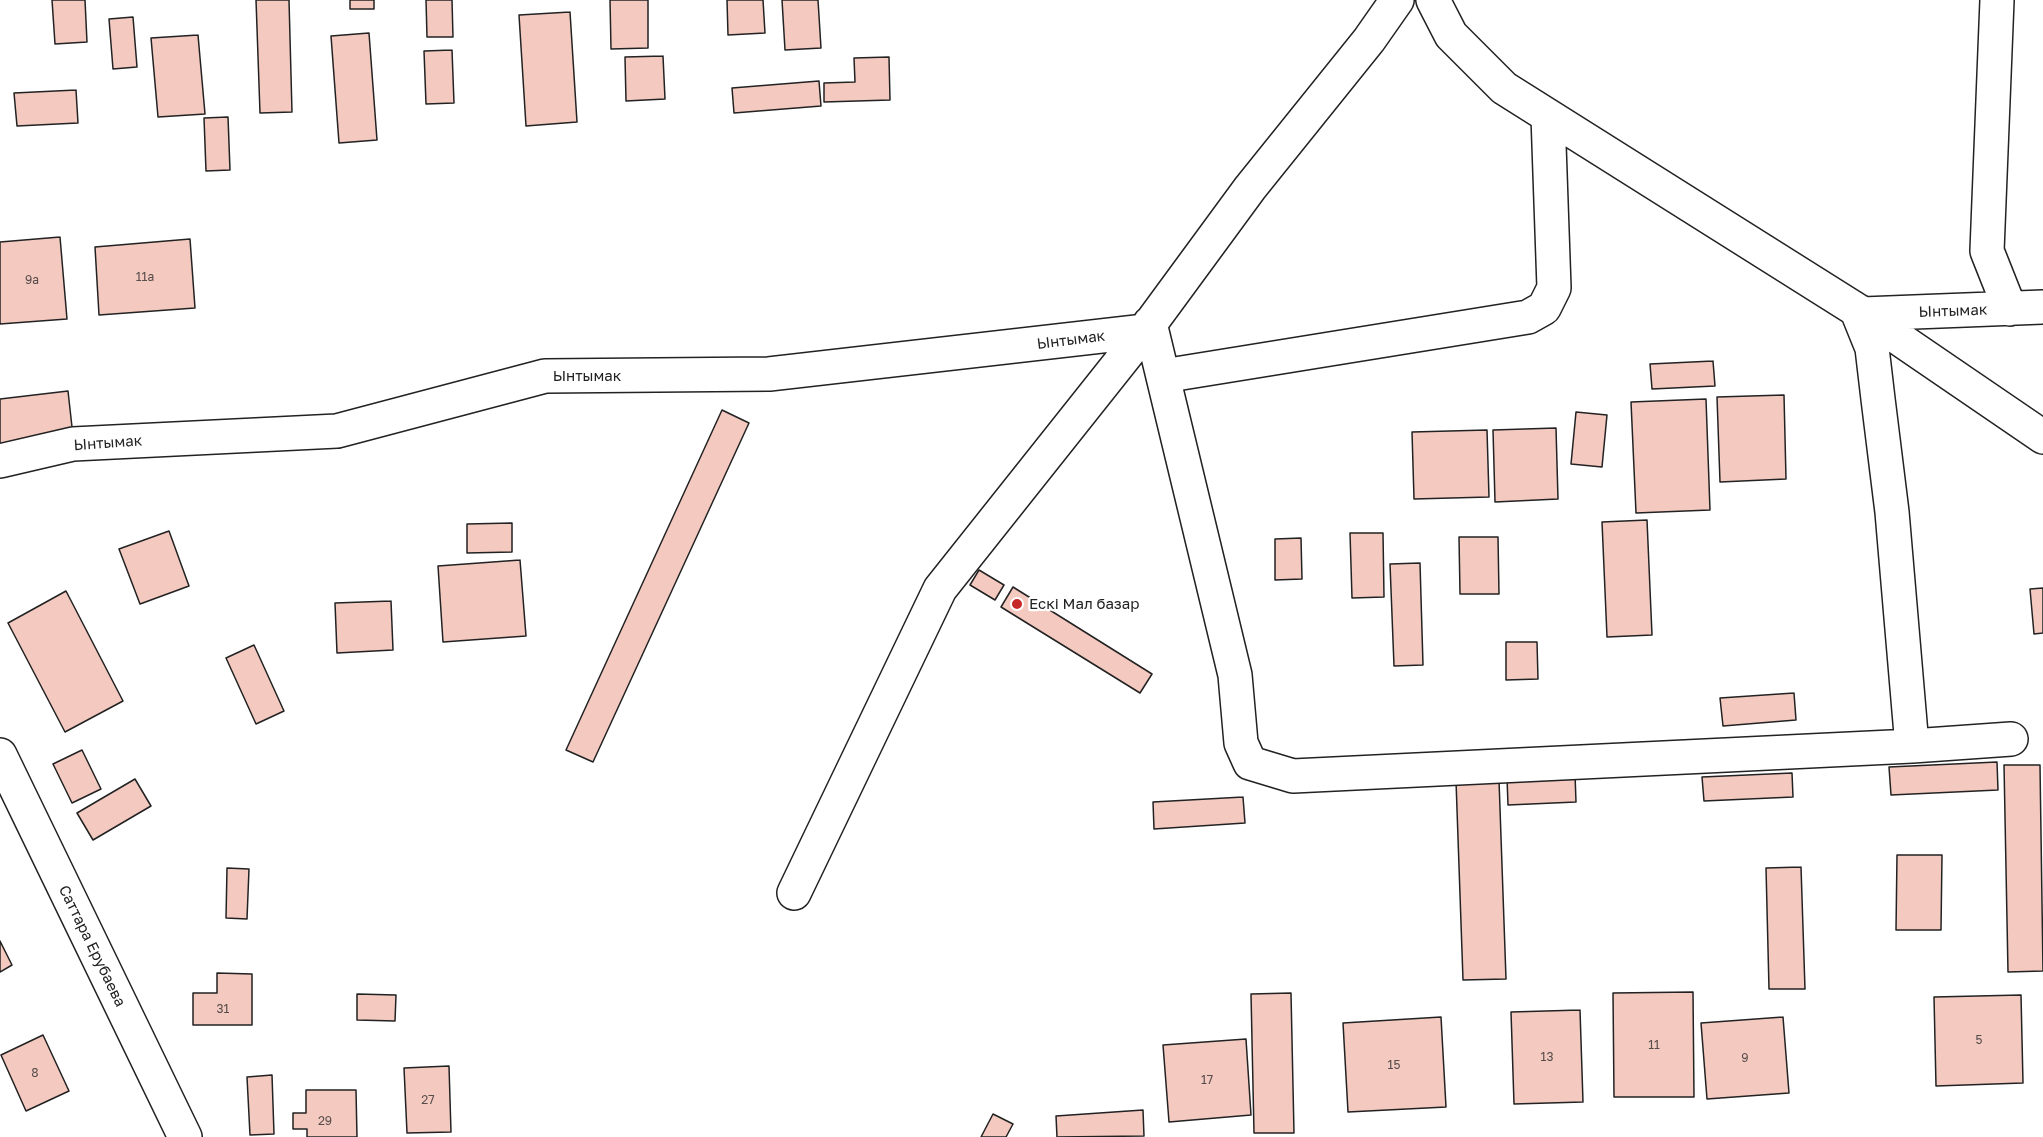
<!DOCTYPE html>
<meta charset="utf-8">
<style>
body{margin:0}
canvas{display:block;background:#fff}
</style>
<canvas width="2043" height="1137"></canvas>
<script>
const ctx = document.querySelector('canvas').getContext('2d');
ctx.lineJoin = 'round';
function fillPath(path, color) { ctx.fillStyle = color; ctx.fill(path, 'evenodd'); }
const toPath = rows => new Path2D(rows.map(r => 'M' + r).join(''));
function stroke(path, color, width, dash) { ctx.strokeStyle = color; ctx.lineWidth = width; ctx.lineCap = dash ? 'butt' : 'round'; ctx.setLineDash(dash || []); ctx.stroke(path); }
function drawText(font, color, halo, rows, align = 'center') {
  ctx.font = font + ' "Golos Text",sans-serif'; ctx.lineWidth = 4.5; ctx.setLineDash([]); ctx.textBaseline = 'middle'; ctx.strokeStyle = halo; ctx.fillStyle = color; for (const [text, x, y, turn = 0] of rows) {
    ctx.save(); ctx.translate(x, y); ctx.rotate((+turn || 0) * Math.PI / 180); ctx.textAlign = isNaN(turn) ? turn : align; if (halo) ctx.strokeText(text, 0, 0); ctx.fillText(text, 0, 0); ctx.restore();
  }
}
const building = toPath([
 [52,0,85,0,87,42,55,44,52,0],
 [256,0,289,0,292,112,260,113,256,0],
 [350,0,374,0,374,9,350,9,350,0],
 [426,0,452,0,453,37,427,37,426,0],
 [610,0,648,0,648,48,611,49,610,0],
 [727,0,763,0,765,33,728,35,727,0],
 [782,0,818,0,821,48,785,50,782,0],
 [570,12,577,122,526,126,519,15,570,12],
 [133,17,137,67,113,69,109,19,133,17],
 [369,33,377,140,339,143,331,36,369,33],
 [198,35,205,114,158,117,151,38,198,35],
 [452,50,454,103,426,104,424,51,452,50],
 [663,56,665,99,626,101,625,57,663,56],
 [889,57,890,100,824,102,824,83,855,82,854,58,889,57],
 [819,81,821,106,734,113,732,88,819,81],
 [76,90,78,123,17,126,14,93,76,90],
 [228,117,230,170,206,171,204,118,228,117],
 [60,237,67,319,0,324,0,242,60,237],
 [190,239,195,308,99,315,95,247,190,239],
 [1713,361,1715,386,1652,389,1650,364,1713,361],
 [68,391,73,436,0,445,0,399,68,391],
 [1784,395,1786,479,1720,482,1717,397,1784,395],
 [1706,399,1710,510,1636,513,1631,402,1706,399],
 [722,410,749,423,593,762,566,750,722,410],
 [1576,412,1607,415,1602,467,1571,464,1576,412],
 [1556,428,1558,499,1495,502,1493,430,1556,428],
 [1487,430,1489,497,1414,499,1412,432,1487,430],
 [1647,520,1652,635,1607,637,1602,522,1647,520],
 [512,523,512,552,467,553,467,524,512,523],
 [169,531,189,586,140,604,119,549,169,531],
 [1350,533,1383,533,1384,597,1352,598,1350,533],
 [1459,537,1498,537,1499,594,1460,594,1459,537],
 [1301,538,1302,579,1275,580,1275,539,1301,538],
 [520,560,526,636,443,642,438,566,520,560],
 [1420,563,1423,665,1394,666,1390,564,1420,563],
 [979,570,1004,585,995,600,970,585,979,570],
 [1013,587,1152,674,1140,693,1001,607,1013,587],
 [2043,588,2043,633,2034,634,2030,589,2043,588],
 [66,591,123,701,65,732,8,623,66,591],
 [391,601,393,650,337,653,335,603,391,601],
 [1506,642,1537,642,1538,679,1506,680,1506,642],
 [254,645,284,711,256,724,226,658,254,645],
 [1794,693,1796,720,1723,726,1720,698,1794,693],
 [82,750,101,789,72,803,53,764,82,750],
 [1997,762,1998,790,1891,795,1889,767,1997,762],
 [2004,765,2040,765,2043,971,2008,972,2004,765],
 [1792,773,1793,797,1704,801,1702,777,1792,773],
 [1575,774,1576,802,1508,805,1507,778,1575,774],
 [135,779,151,806,93,840,77,813,135,779],
 [1499,780,1506,979,1463,980,1456,781,1499,780],
 [1243,797,1245,823,1154,829,1153,802,1243,797],
 [1897,855,1942,855,1941,930,1896,930,1897,855],
 [1801,867,1805,989,1769,989,1766,868,1801,867],
 [227,868,249,869,247,919,226,918,227,868],
 [0,941,12,965,0,972,0,941],
 [217,973,252,974,252,1025,193,1025,193,993,217,993,217,973],
 [1693,992,1694,1097,1614,1097,1613,993,1693,992],
 [1291,993,1294,1133,1254,1133,1251,994,1291,993],
 [357,994,396,995,395,1021,357,1020,357,994],
 [2021,995,2023,1083,1936,1086,1934,997,2021,995],
 [1580,1010,1583,1102,1514,1104,1511,1012,1580,1010],
 [1441,1017,1446,1107,1348,1112,1343,1023,1441,1017],
 [1783,1017,1789,1093,1707,1099,1701,1023,1783,1017],
 [43,1035,69,1091,26,1111,1,1055,43,1035],
 [1246,1039,1251,1115,1169,1122,1163,1045,1246,1039],
 [449,1066,451,1132,407,1133,404,1068,449,1066],
 [272,1075,274,1134,250,1135,247,1077,272,1075],
 [306,1090,356,1090,357,1137,307,1137,307,1129,293,1129,293,1113,306,1113,306,1090],
 [1143,1110,1144,1136,1057,1137,1056,1116,1143,1110],
 [993,1114,1013,1124,1006,1137,981,1137,993,1114]
]);
fillPath(building, '#f3c9c0');
stroke(building, '#222', 1.5);
const street = toPath([
 [1433,0,1451,35,1504,88,1863,314,2043,437],
 [1997,0,1987,251,2010,309],
 [1857,311,1872,348,1878,399,1892,512,1912,746],
 [1863,314,2043,307],
 [1150,323,1235,675,1241,743,1250,763,1293,776,1912,746,2011,739],
 [1163,376,1528,317,1544,308,1554,288,1548,116],
 [0,461,73,444,337,431,545,376,769,374,1145,331],
 [0,755,185,1137],
 [794,893,940,589,1145,331,1250,188,1369,40,1397,0]
]);
stroke(street, '#222', 36);
stroke(street, '#fff', 33);
for (const [x, y, r, color] of [
 [1017,604,6,"#c62828"]
]) { const dot = new Path2D(); dot.arc(x, y, r, 0, 2 * Math.PI); ctx.fillStyle = color; ctx.fill(dot); stroke(dot, '#fff', 2); }
drawText('12px', '#564c4a', null, [
 ["11а",145,277],
 ["9а",32,280],
 ["31",223,1009],
 ["5",1979,1040],
 ["11",1654,1045],
 ["13",1547,1057],
 ["9",1745,1058],
 ["15",1394,1065],
 ["8",35,1073],
 ["17",1207,1080],
 ["27",428,1100],
 ["29",325,1121]
]);
drawText('15px', '#222', '#fff', [
 ["Ынтымак",1953,311,-2],
 ["Ынтымак",1071,340,-7],
 ["Ынтымак",587,376],
 ["Ынтымак",108,443,-4],
 ["Саттара Ерубаева",92,946,64]
]);
drawText('15px', '#222', '#fff', [
 ["Ескі Мал базар",1029,604]
], 'left');
</script>
